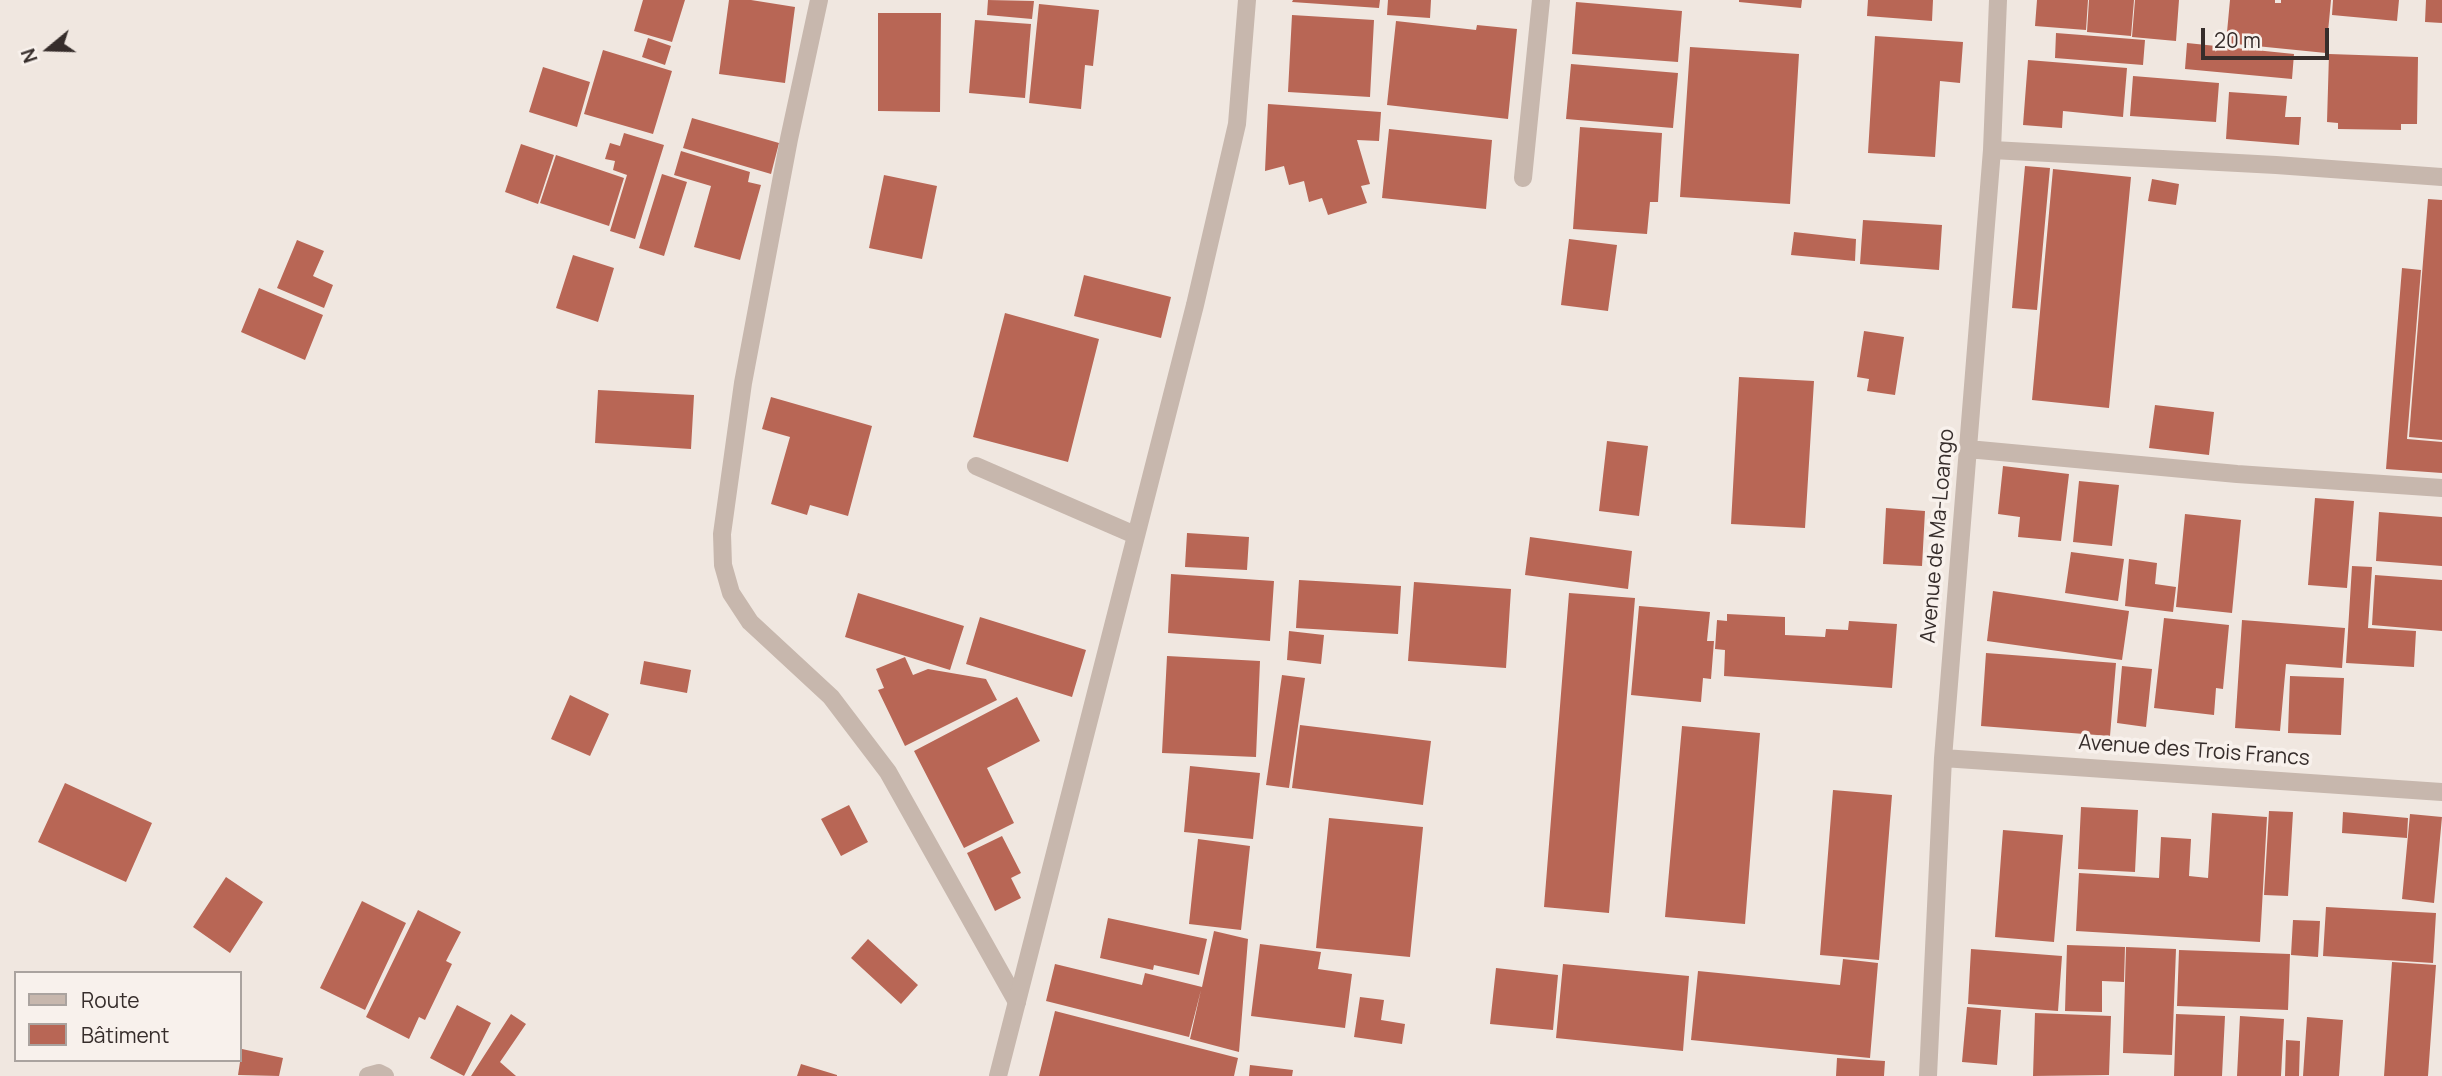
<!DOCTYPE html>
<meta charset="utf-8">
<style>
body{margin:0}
#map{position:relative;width:2442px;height:1076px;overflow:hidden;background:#f0e7e0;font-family:Manrope,sans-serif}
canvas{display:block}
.legend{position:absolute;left:14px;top:971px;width:228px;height:91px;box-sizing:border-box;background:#f8f1ec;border:2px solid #aaa39f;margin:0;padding:9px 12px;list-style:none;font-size:21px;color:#362d2b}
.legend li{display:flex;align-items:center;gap:14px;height:35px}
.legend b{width:35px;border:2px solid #aaa39f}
.north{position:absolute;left:14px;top:14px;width:70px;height:70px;-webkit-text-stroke:5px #f8f1ec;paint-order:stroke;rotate:251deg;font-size:19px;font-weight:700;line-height:28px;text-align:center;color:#362d2b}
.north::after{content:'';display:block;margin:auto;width:24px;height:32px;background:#362d2b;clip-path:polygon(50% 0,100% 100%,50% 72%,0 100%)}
.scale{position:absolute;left:2201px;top:28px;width:128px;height:32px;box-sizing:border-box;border:4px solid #362d2b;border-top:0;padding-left:9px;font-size:21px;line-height:24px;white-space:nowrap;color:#362d2b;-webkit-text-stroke:5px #f8f1ec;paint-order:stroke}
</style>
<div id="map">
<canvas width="2442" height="1076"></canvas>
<ul class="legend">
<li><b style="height:9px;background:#c7b7ad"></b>Route</li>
<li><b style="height:19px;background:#b86655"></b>Bâtiment</li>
</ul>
<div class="north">N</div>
<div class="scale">20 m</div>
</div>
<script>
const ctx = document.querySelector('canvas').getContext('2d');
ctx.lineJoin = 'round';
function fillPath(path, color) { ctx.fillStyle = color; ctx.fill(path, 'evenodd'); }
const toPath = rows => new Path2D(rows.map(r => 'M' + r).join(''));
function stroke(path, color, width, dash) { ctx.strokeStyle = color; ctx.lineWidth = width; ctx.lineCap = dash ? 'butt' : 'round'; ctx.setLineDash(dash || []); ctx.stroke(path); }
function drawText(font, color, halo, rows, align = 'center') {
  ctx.font = font + ' Manrope,sans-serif'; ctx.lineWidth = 7; ctx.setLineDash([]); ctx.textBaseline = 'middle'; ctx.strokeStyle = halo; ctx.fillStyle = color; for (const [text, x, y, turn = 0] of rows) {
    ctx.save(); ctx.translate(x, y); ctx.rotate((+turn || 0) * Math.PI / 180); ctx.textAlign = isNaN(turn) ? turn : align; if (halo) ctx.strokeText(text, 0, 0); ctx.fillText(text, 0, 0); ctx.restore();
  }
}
fillPath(toPath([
 [643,0,685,0,672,42,634,31],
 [729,0,751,0,795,7,785,83,719,74],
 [988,0,1034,1,1032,19,987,15],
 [1293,0,1380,0,1379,8,1292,2],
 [1388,0,1431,0,1430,18,1387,15],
 [1739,0,1802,0,1801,8,1739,2],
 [1868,0,1933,0,1932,21,1867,16],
 [2037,0,2088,0,2086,30,2035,26],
 [2089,0,2134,0,2131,36,2087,32],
 [2135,0,2179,0,2176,41,2132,37],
 [2230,0,2275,0,2275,3,2281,3,2281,0,2331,0,2326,53,2226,43],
 [2333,0,2399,0,2397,21,2332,15],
 [2426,0,2442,0,2442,23,2425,22],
 [1576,2,1682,11,1678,62,1572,54],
 [1039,4,1099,10,1093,66,1085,65,1081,109,1029,103],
 [878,13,941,13,940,112,878,111],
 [1292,15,1374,20,1370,97,1288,92],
 [975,20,1031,24,1025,98,969,93],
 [1396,21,1476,30,1477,25,1517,29,1508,119,1387,105],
 [2056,33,2145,40,2143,65,2055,58],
 [1875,36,1963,42,1960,83,1940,81,1935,157,1868,153],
 [648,38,671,46,665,65,642,57],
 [2187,43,2294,54,2292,79,2185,69],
 [1690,47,1799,54,1790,204,1680,197],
 [603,50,672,71,653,134,584,114],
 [2329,54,2418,57,2417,124,2401,124,2401,130,2338,129,2338,123,2327,122],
 [2028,60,2127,68,2123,117,2063,111,2062,128,2023,125],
 [1571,64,1678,73,1673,128,1566,119],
 [543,67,590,82,577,127,529,112],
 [2133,76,2219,83,2216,122,2130,116],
 [2229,92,2287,96,2285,117,2301,117,2299,145,2226,139],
 [1268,104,1381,112,1379,141,1357,140,1370,184,1361,186,1367,203,1328,215,1322,198,1309,202,1304,181,1289,185,1284,166,1265,171],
 [692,118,779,143,771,174,683,148],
 [1580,127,1662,133,1658,202,1650,202,1647,234,1573,229],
 [1389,129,1492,140,1486,209,1382,198],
 [624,133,664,145,635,239,610,231,627,175,613,170,615,161,605,159,610,143,620,146],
 [521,144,554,155,538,204,505,192],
 [681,151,750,172,748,182,761,185,740,260,694,247,711,186,674,175],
 [556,155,624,178,609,226,540,203],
 [2025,166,2050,168,2037,310,2012,308],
 [2053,169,2131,177,2109,408,2032,400],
 [662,174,687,182,664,256,639,248],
 [884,175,937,186,922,259,869,248],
 [2152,179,2179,184,2176,205,2148,201],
 [2428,199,2442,200,2442,440,2409,437],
 [1863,220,1942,225,1939,270,1860,264],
 [1794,232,1856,239,1855,261,1791,255],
 [1569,239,1617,245,1608,311,1561,305],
 [297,240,324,251,313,276,333,285,324,308,277,288],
 [573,255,614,268,598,322,556,308],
 [2402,268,2421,270,2407,439,2442,442,2442,473,2386,469],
 [1084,275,1171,297,1161,338,1074,316],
 [259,288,323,315,305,360,241,332],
 [1005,313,1099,339,1068,462,973,437],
 [1864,331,1904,337,1895,395,1867,391,1869,379,1857,377],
 [1739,377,1814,381,1805,528,1731,524],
 [598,390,694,395,691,449,595,443],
 [771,397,872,426,848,516,810,505,807,515,771,504,790,437,762,429],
 [2155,405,2214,412,2209,455,2149,448],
 [1607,441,1648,446,1639,516,1599,511],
 [2003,466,2069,474,2061,541,2018,537,2020,517,1998,514],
 [2079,481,2119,485,2112,546,2073,542],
 [2315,498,2354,501,2347,588,2308,585],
 [1886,508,1925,511,1922,566,1883,564],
 [2379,512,2442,517,2442,566,2376,561],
 [2185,514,2241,520,2232,613,2176,607],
 [1187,533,1249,537,1247,570,1185,567],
 [1530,537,1632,551,1628,589,1525,575],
 [2071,552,2124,559,2118,601,2065,593],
 [2129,559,2157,563,2155,584,2176,587,2173,612,2125,606],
 [2352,566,2372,567,2368,628,2416,631,2414,667,2346,663],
 [1171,574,1274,581,1270,641,1168,633],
 [2375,575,2442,580,2442,631,2372,625],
 [1299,580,1401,586,1398,634,1296,628],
 [1414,582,1511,589,1506,668,1408,661],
 [1993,591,2129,611,2122,660,1987,641],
 [858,593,964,626,950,670,845,637],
 [1569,593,1635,598,1609,913,1544,907],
 [1639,606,1710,612,1707,641,1714,641,1711,679,1703,678,1701,702,1631,695],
 [1727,614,1785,617,1785,635,1825,637,1826,629,1848,630,1849,621,1897,624,1892,688,1724,676,1725,650,1715,649,1717,620,1727,621],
 [980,617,1086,650,1072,697,966,664],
 [2164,618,2229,625,2223,689,2216,688,2214,715,2154,708],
 [2242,620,2345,628,2342,668,2286,664,2280,731,2235,728],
 [1289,631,1324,635,1321,664,1287,660],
 [1986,653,2116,663,2110,736,1981,726],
 [1167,656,1260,661,1256,757,1162,753],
 [905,657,913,675,928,669,986,679,997,700,905,746,878,690,884,688,876,669],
 [644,661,691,670,687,693,640,684],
 [2122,666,2152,669,2146,727,2117,723],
 [1282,675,1305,678,1289,788,1266,785],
 [2290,676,2344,678,2341,735,2288,733],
 [570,695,609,714,590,756,551,739],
 [1017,697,1040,741,987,768,1014,823,964,848,914,751],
 [1300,725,1431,741,1423,805,1292,788],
 [1682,726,1760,733,1745,924,1665,917],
 [1190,766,1260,773,1253,839,1184,832],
 [65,783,152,823,126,882,38,842],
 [1833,790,1892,795,1879,960,1820,955],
 [849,805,868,842,841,856,821,819],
 [2081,807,2138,810,2135,872,2078,869],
 [2269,811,2293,812,2288,896,2264,895],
 [2343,812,2408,818,2407,838,2342,833],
 [2212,813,2267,817,2260,942,2076,931,2079,873,2159,878,2161,837,2191,839,2189,876,2208,878],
 [2410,814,2442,817,2434,903,2402,899],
 [1329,818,1423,827,1410,957,1316,948],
 [2003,830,2063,835,2054,942,1995,937],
 [1002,836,1021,873,1011,878,1021,898,995,911,967,853],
 [1198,839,1250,846,1241,930,1189,924],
 [226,877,263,902,230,953,193,927],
 [362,901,406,923,365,1010,320,988],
 [2326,907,2436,913,2433,963,2323,956],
 [418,910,461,932,446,961,452,964,425,1020,419,1017,409,1039,366,1017],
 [1108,918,1207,939,1199,975,1154,965,1153,970,1100,958],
 [2293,920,2320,921,2318,957,2291,955],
 [1214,931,1248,939,1239,1052,1190,1039,1201,990,1189,1037,1046,1001,1055,964,1142,985,1145,973,1202,987],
 [868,939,918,985,901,1004,851,958],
 [1260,944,1321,952,1318,969,1352,974,1345,1028,1251,1016],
 [2067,945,2125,947,2124,982,2102,981,2102,1012,2065,1011],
 [2126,947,2176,949,2172,1055,2123,1053],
 [1971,949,2062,956,2058,1011,1968,1004],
 [2179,950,2290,954,2288,1010,2177,1006],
 [1843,959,1878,963,1870,1058,1691,1040,1698,971,1840,985],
 [2392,962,2436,965,2428,1076,2384,1076],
 [1563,964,1689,976,1683,1051,1556,1038],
 [1496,968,1558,975,1553,1030,1490,1024],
 [1360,997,1384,1000,1381,1020,1405,1024,1402,1044,1354,1037],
 [457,1005,491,1023,464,1076,430,1058],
 [1967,1007,2001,1010,1997,1065,1962,1062],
 [1055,1011,1238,1058,1234,1076,1039,1076],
 [2035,1013,2111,1016,2109,1075,2033,1076],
 [511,1014,526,1024,500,1062,516,1076,471,1076],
 [2176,1014,2225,1016,2222,1076,2174,1076],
 [2240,1016,2284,1019,2281,1076,2237,1076],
 [2307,1017,2343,1020,2339,1076,2303,1076],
 [2286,1040,2300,1041,2299,1076,2285,1076],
 [242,1049,283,1058,279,1076,238,1075],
 [1837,1058,1885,1061,1884,1076,1836,1076],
 [801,1064,837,1075,837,1076,797,1076],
 [1250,1065,1293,1070,1292,1076,1249,1076]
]), '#b86655');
stroke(toPath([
 [819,0,789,139,743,383,722,534,723,565,731,593,750,622,831,697,888,772,1017,1002],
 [976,466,1135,535]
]), '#c7b7ad', 18);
stroke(toPath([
 [1992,150,2276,165,2442,177],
 [1523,178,1541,0],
 [1968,449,2237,474,2442,488],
 [1943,758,2442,792],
 [368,1076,379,1073,385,1076],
 [998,1076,1195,305,1237,124,1247,0],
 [1928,1076,1943,758,1992,150,1998,0]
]), '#c7b7ad', 18);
drawText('21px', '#362d2b', '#f8f1ec', [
 ["Avenue de Ma-Loango",1938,536,-85],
 ["Avenue des Trois Francs",2194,751,4]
]);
</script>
